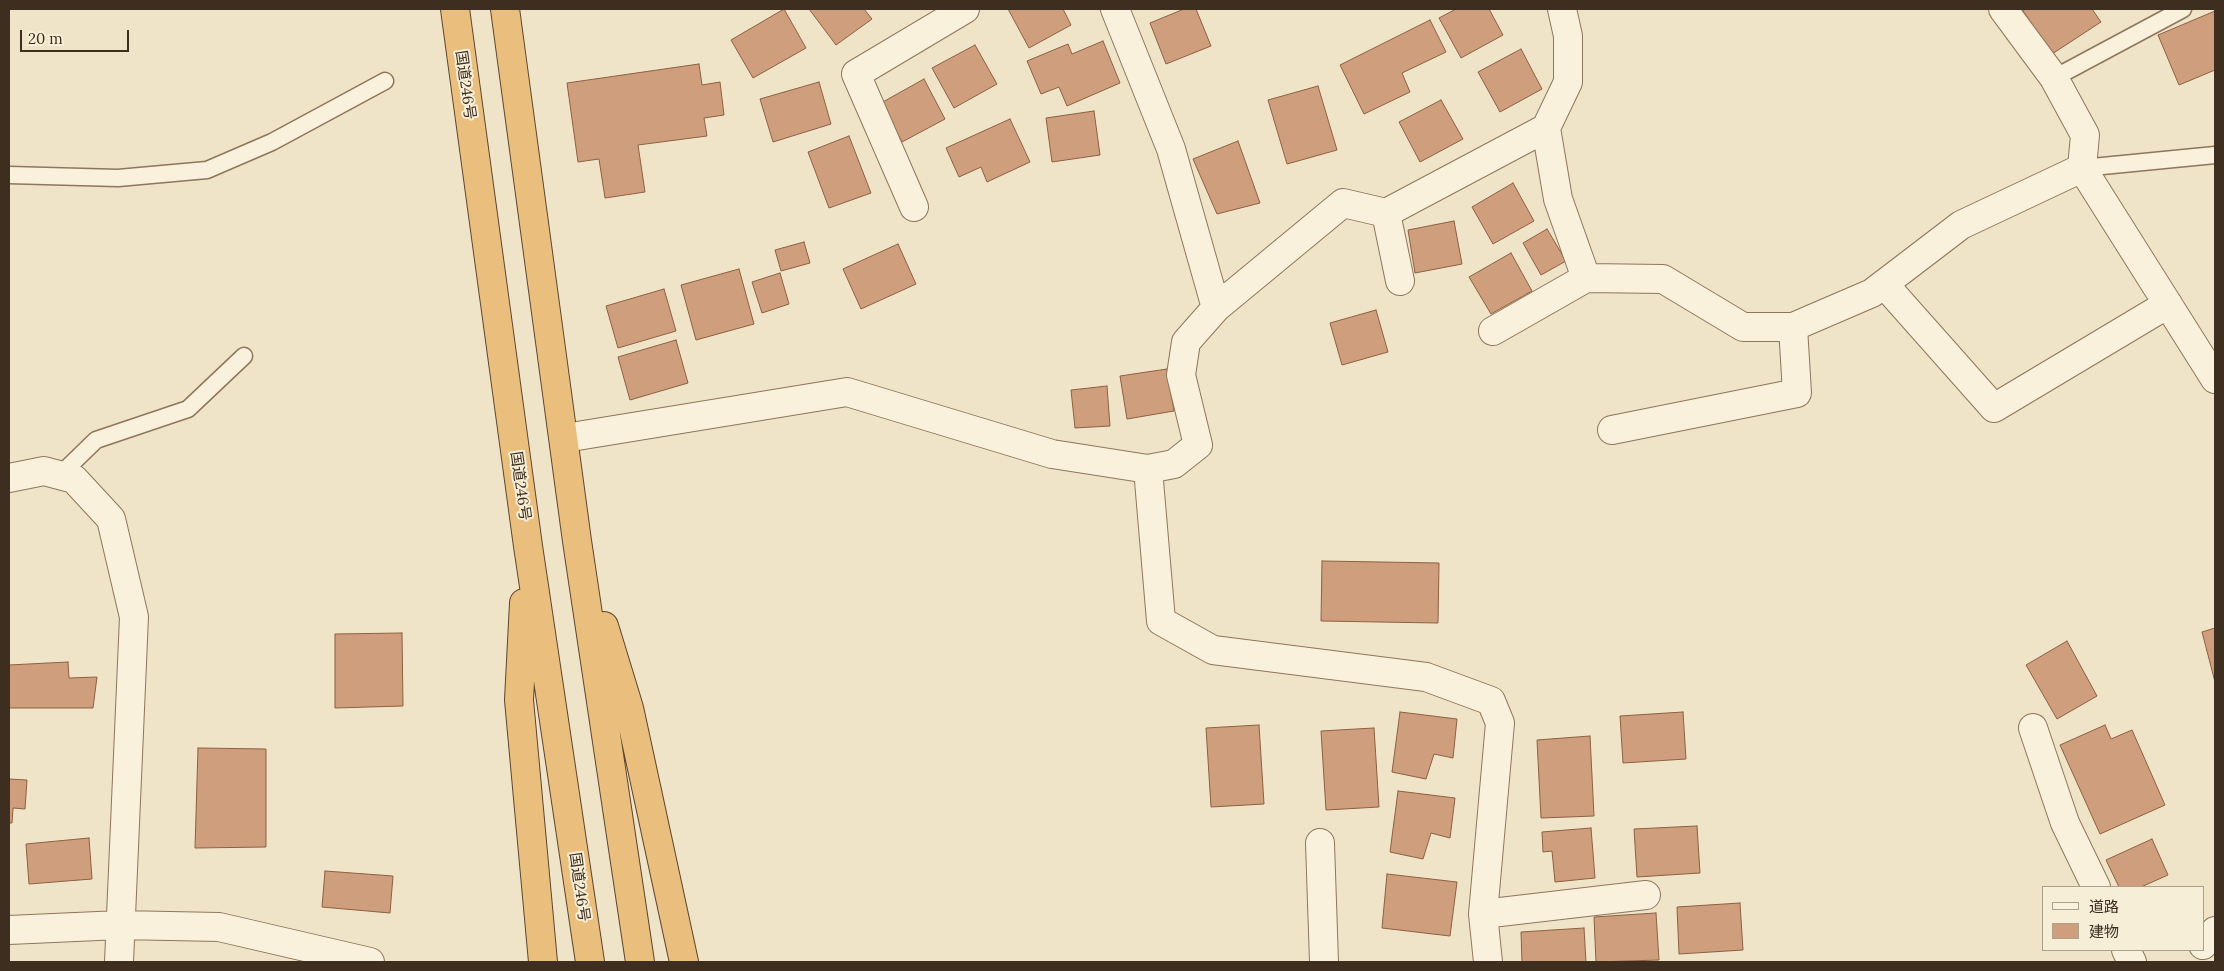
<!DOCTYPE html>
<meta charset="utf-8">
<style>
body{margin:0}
#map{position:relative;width:2224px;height:971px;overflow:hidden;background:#f0e4c8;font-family:Lora,"Noto Sans JP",serif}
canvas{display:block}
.frame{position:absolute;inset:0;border:10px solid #3d2e20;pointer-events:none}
.legend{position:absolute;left:2042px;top:886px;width:162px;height:65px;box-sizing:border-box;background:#f7eed8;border:1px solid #ada18e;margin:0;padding:6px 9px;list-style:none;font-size:15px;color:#3d2e20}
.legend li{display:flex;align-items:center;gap:10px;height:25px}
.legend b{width:25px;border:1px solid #ada18e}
.scale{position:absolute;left:20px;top:30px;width:109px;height:22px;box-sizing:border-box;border:2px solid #3d2e20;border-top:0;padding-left:6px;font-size:15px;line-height:18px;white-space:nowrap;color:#3d2e20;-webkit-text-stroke:4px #f7eed8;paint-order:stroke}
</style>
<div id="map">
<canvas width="2224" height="971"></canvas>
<div class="frame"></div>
<ul class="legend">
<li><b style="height:6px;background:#faf1dc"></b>道路</li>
<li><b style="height:14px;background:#cf9f7d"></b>建物</li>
</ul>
<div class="scale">20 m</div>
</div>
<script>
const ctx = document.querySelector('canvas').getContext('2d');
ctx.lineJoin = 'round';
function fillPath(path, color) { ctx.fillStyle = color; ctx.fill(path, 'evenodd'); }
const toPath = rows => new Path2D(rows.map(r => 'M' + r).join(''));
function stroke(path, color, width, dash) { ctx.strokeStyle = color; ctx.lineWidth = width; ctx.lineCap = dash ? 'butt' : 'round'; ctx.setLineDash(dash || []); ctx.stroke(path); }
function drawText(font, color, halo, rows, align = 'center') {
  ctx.font = font + ' Lora,"Noto Sans JP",serif'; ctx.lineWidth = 4; ctx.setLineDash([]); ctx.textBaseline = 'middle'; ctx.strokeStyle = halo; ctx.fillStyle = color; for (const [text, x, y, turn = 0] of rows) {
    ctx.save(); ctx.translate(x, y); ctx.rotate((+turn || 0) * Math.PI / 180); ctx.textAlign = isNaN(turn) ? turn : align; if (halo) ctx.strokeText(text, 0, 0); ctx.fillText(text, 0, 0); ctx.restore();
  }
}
const building = toPath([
 [784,9,806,48,753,78,731,40,784,9],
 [809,9,864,9,872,19,836,45,809,9],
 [1008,9,1063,9,1071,25,1029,48,1008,9],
 [1184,9,1196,9,1211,46,1166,64,1150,23,1184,9],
 [1456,9,1489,9,1503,35,1461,58,1439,18,1456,9],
 [2026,9,2092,9,2101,22,2052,54,2023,11,2026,9],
 [2215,11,2215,70,2179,85,2158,35,2215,11],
 [1430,20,1446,52,1402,73,1410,92,1364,114,1340,65,1430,20],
 [1103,41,1120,83,1067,106,1059,87,1041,94,1027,61,1068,44,1072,54,1103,41],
 [975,45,997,84,954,108,932,68,975,45],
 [1521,49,1542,89,1500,112,1478,72,1521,49],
 [699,64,702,85,720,82,724,115,704,118,707,136,638,145,645,192,605,198,599,159,578,162,567,83,699,64],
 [924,79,945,119,902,142,881,103,924,79],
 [819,82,831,124,773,142,760,99,819,82],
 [1318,86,1337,150,1287,164,1268,100,1318,86],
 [1441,100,1463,139,1420,162,1399,122,1441,100],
 [1094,111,1100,155,1052,162,1046,118,1094,111],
 [1010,119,1030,162,987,182,981,167,959,177,946,148,1010,119],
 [849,136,871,193,829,208,808,152,849,136],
 [1238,141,1260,203,1217,214,1193,159,1238,141],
 [1513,183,1534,221,1493,244,1472,207,1513,183],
 [1454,221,1462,264,1415,273,1408,230,1454,221],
 [1547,229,1566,261,1541,275,1523,243,1547,229],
 [804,242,810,263,781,271,775,250,804,242],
 [898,244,916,284,861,309,843,269,898,244],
 [1511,253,1532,291,1491,314,1469,277,1511,253],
 [739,269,754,324,696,340,681,285,739,269],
 [780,273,789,304,762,313,752,282,780,273],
 [664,289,676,331,618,348,606,306,664,289],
 [1376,310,1388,352,1342,365,1330,323,1376,310],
 [676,340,688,383,630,400,618,357,676,340],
 [1167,369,1174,411,1127,419,1120,376,1167,369],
 [1107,386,1110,426,1075,428,1071,390,1107,386],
 [1322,561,1439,563,1438,623,1321,621,1322,561],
 [2215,628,2215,682,2202,632,2215,628],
 [402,633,403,706,335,708,335,634,402,633],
 [2067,641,2097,696,2057,719,2026,665,2067,641],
 [68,662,69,678,97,677,93,708,9,708,9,665,68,662],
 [1400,712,1457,719,1453,758,1434,754,1426,779,1392,772,1400,712],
 [1683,712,1686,759,1623,763,1620,716,1683,712],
 [1259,725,1264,804,1211,807,1206,728,1259,725],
 [2105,725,2111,739,2132,730,2165,805,2100,834,2060,745,2105,725],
 [1374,728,1379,807,1326,810,1321,731,1374,728],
 [1590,736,1594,816,1541,818,1537,740,1590,736],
 [198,748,266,749,266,847,195,848,198,748],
 [9,779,27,780,25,809,13,808,12,823,9,823,9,779],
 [1398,791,1455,798,1450,838,1431,833,1423,859,1390,852,1398,791],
 [1697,826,1700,873,1637,877,1634,829,1697,826],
 [1591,828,1595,878,1555,882,1552,851,1543,852,1542,832,1591,828],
 [89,838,92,879,29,884,26,844,89,838],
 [2152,839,2168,875,2141,887,2119,887,2106,860,2152,839],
 [325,871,393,876,390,913,322,907,325,871],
 [1387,874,1457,882,1450,936,1382,928,1387,874],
 [1740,903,1743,950,1679,954,1677,907,1740,903],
 [1656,913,1659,960,1596,962,1594,917,1656,913],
 [1584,928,1586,962,1522,962,1521,932,1584,928]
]);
fillPath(building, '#cf9f7d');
stroke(building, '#8d5f41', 1);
const service = toPath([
 [2054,78,2183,9],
 [2082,168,2215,155],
 [9,175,118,178,207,170,272,142,385,81],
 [60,475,96,440,188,409,244,356]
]);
const minor = toPath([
 [1115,9,1171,149,1216,308],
 [2003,9,2054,78,2085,135,2082,168,2215,379],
 [1546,128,1568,82,1568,36,1562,9],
 [914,207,856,74,965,9],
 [1386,213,1400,281],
 [1884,284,1994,408,2168,304],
 [1493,331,1586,278],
 [1612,430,1797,393,1793,327],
 [565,438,847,392,1052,454,1148,469,1174,464,1198,445,1181,375,1186,342,1216,308,1343,203,1386,213,1546,128,1558,199,1586,278,1663,279,1743,327,1793,327,1872,293,1961,225,2082,168],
 [1148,469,1161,621,1213,650,1426,677,1491,701,1500,723,1483,914,1488,962],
 [9,478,44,471,74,479,111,519,134,617,119,962],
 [2033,728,2065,823,2096,887],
 [1320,843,1324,962],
 [1483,914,1646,895],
 [9,930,120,925,219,927,370,962],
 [2203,945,2215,931],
 [2126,950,2132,962]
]);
const trunk = toPath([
 [455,9,528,546,590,962],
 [505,9,577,541,640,962],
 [524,603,519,700,543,962],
 [604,626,629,708,684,962]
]);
stroke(service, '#8d765c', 19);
stroke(minor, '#8d765c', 30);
stroke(trunk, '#5b4430', 30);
stroke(service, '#faf1dc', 16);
stroke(minor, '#faf1dc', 28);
stroke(trunk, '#eabe7c', 28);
drawText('15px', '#3d2e20', '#f7eed8', [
 ["国道246号",465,85,82],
 ["国道246号",520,486,82],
 ["国道246号",579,887,82]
]);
</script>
